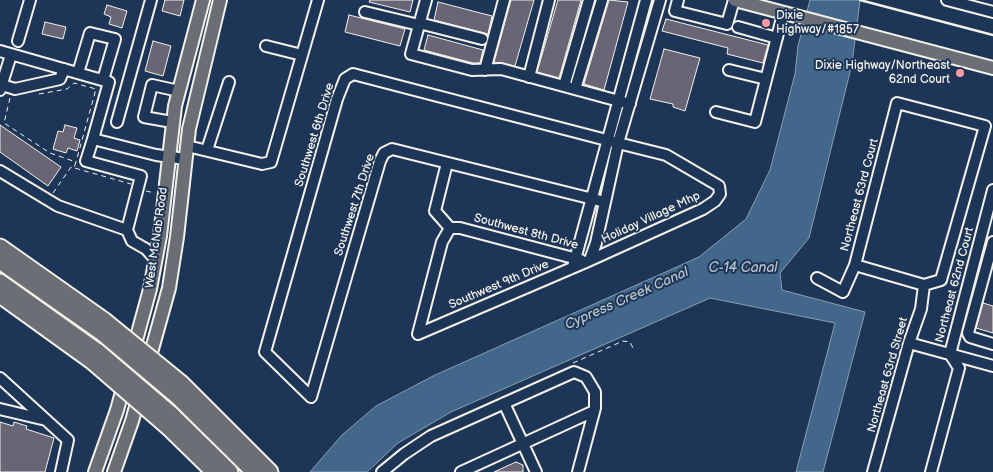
<!DOCTYPE html>
<style>
body{margin:0}
canvas{display:block;background:#1d3557}
</style>
<canvas width="993" height="472"></canvas>
<script>
const ctx = document.querySelector('canvas').getContext('2d');
ctx.lineJoin = 'round';
function fillPath(path, color) { ctx.fillStyle = color; ctx.fill(path, 'evenodd'); }
const toPath = rows => new Path2D(rows.map(r => 'M' + r).join(''));
function stroke(path, color, width, dash) { ctx.strokeStyle = color; ctx.lineWidth = width; ctx.lineCap = dash ? 'butt' : 'round'; ctx.setLineDash(dash || []); ctx.stroke(path); }
function drawText(font, color, halo, rows, align = 'center') {
  ctx.font = font + ' "Balsamiq Sans",sans-serif'; ctx.lineWidth = 4; ctx.setLineDash([]); ctx.textBaseline = 'middle'; ctx.strokeStyle = halo; ctx.fillStyle = color; for (const [text, x, y, turn = 0] of rows) {
    ctx.save(); ctx.translate(x, y); ctx.rotate((+turn || 0) * Math.PI / 180); ctx.textAlign = isNaN(turn) ? turn : align; if (halo) ctx.strokeText(text, 0, 0); ctx.fillText(text, 0, 0); ctx.restore();
  }
}
const water = toPath([
 [810,0,860,0,852,64,809,238,780,273,782,290,865,312,823,472,796,472,835,323,710,298,451,412,398,443,367,472,310,472,342,435,376,406,433,376,699,257,746,219,770,170,795,74,798,46,810,0]
]);
fillPath(water, '#43678a');
stroke(water, '#8a9eb0', 1);
const building = toPath([
 [165,0,184,0,180,16,162,11,165,0],
 [370,0,413,0,410,12,369,2,370,0],
 [511,0,534,0,515,66,494,62,511,0],
 [558,0,581,0,559,78,537,72,558,0],
 [609,0,628,2,604,90,584,84,609,0],
 [438,2,492,16,488,34,434,20,438,2],
 [107,5,127,11,122,28,109,24,111,17,104,14,107,5],
 [349,15,405,29,400,46,345,32,349,15],
 [666,19,768,45,763,63,727,54,728,48,662,31,666,19],
 [45,22,66,27,63,39,42,34,45,22],
 [428,35,483,50,480,63,473,63,424,50,428,35],
 [153,41,171,46,163,76,145,71,153,41],
 [664,49,700,58,685,111,673,107,673,104,650,99,664,49],
 [0,125,61,167,48,186,0,152,0,125],
 [65,125,77,128,74,138,80,140,77,151,68,148,66,153,53,149,58,131,63,132,65,125],
 [983,303,993,306,993,333,976,328,983,303],
 [0,422,13,426,14,422,27,426,26,429,54,438,45,472,0,472,0,422],
 [516,462,523,465,523,472,494,472,516,462]
]);
fillPath(building, '#696575');
stroke(building, '#f4f1e8', 1);
const minor = toPath([
 [426,0,411,54,472,70,501,69,630,104],
 [678,0,675,11,727,24,734,0],
 [947,0,993,12],
 [365,12,419,25],
 [419,23,482,39],
 [738,27,777,38],
 [18,41,30,0],
 [266,46,302,55],
 [0,51,109,82,93,139,156,155,185,159],
 [485,70,504,0],
 [729,70,766,79],
 [78,73,90,33,115,39,103,80],
 [529,77,549,0],
 [2,85,15,89,60,79,64,69],
 [564,86,589,0],
 [575,89,602,0],
 [0,90,11,55],
 [716,112,755,122,783,14],
 [117,122,151,0],
 [172,122,144,117,152,85,179,91],
 [187,146,262,164,271,162,318,0],
 [207,150,229,82],
 [447,163,435,211,450,228],
 [0,171,58,206,127,230,141,176,86,161,93,139],
 [605,202,392,149,384,153,380,161,311,397,265,352,337,99,345,79,353,74,618,143,660,0],
 [127,230,132,241,146,249,156,260],
 [993,242,968,333,970,337,993,344],
 [573,267,646,0],
 [817,278,843,292,855,265,897,103,985,126,941,280,924,285,855,265],
 [418,334,586,262,703,209,715,201,720,194,719,186,666,155,618,143,596,243,590,260],
 [418,334,442,242,450,228,460,228,581,260],
 [909,343,993,366],
 [0,378,68,440,61,472],
 [504,403,536,472],
 [0,409,46,420],
 [382,472,404,454,431,436,574,372,586,377,595,392,595,408,578,472],
 [461,472,594,411],
 [873,472,909,343,921,309,924,285],
 [931,472,959,368,950,354,993,190]
]);
const major = toPath([
 [735,0,993,68],
 [95,472,117,410,150,289,160,236,175,106,203,0],
 [114,472,132,421,169,288,177,237,189,129,220,0]
]);
const highway = toPath([
 [0,247,105,321],
 [0,261,101,332],
 [0,282,97,351],
 [0,295,93,362],
 [181,383,270,472],
 [177,396,254,472],
 [172,415,230,472],
 [168,427,214,472]
]);
stroke(minor, '#f4f1e8', 14);
stroke(major, '#f4f1e8', 16);
stroke(highway, '#f4f1e8', 19);
stroke(toPath([
 [39,94,67,89,74,83,96,89,76,162],
 [10,98,4,123,50,153,76,162,74,168],
 [146,191,155,193],
 [53,193,71,167,131,184],
 [573,363,623,341,630,342,633,348]
]), '#f4f1e8', 1, [5, 4]);
stroke(minor, '#1d3557', 10);
stroke(major, '#6b6f75', 12);
stroke(highway, '#6b6f75', 15);
stroke(toPath([
 [860,0,993,35]
]), '#f4f1e8', 2.5);
const highwayBridge = toPath([
 [105,321,181,383],
 [101,332,177,396],
 [97,351,172,415],
 [93,362,168,427]
]);
stroke(highwayBridge, '#f4f1e8', 19, []);
stroke(highwayBridge, '#6b6f75', 15);
for (const [x, y, r, color] of [
 [766,23,5,"#ff9aa2"],
 [960,73,5,"#ff9aa2"]
]) { const dot = new Path2D(); dot.arc(x, y, r, 0, 2 * Math.PI); ctx.fillStyle = color; ctx.fill(dot); stroke(dot, '#1d3557', 2); }
drawText('12px', '#f4f1e8', '#1d3557', [
 ["Dixie",776,16],
 ["Highway/#1857",776,30],
 ["Dixie Highway/Northeast",950,66,"right"],
 ["62nd Court",950,80,"right"]
], 'left');
drawText('12px', '#f4f1e8', '#1d3557', [
 ["Southwest 6th Drive",315,135,-73],
 ["Northeast 63rd Court",860,195,-75],
 ["Southwest 7th Drive",355,205,-72],
 ["Holiday Village Mhp",651,218,-25],
 ["Southwest 8th Drive",526,232,15],
 ["West McNab Road",157,238,-82],
 ["Southwest 9th Drive",499,285,-23],
 ["Northeast 62nd Court",955,285,-75],
 ["Northeast 63rd Street",888,375,-74]
]);
drawText('italic 14px', '#b6c1c7', '#1d3557', [
 ["C-14 Canal",743,268],
 ["Cypress Creek Canal",627,299,-24]
]);
</script>
